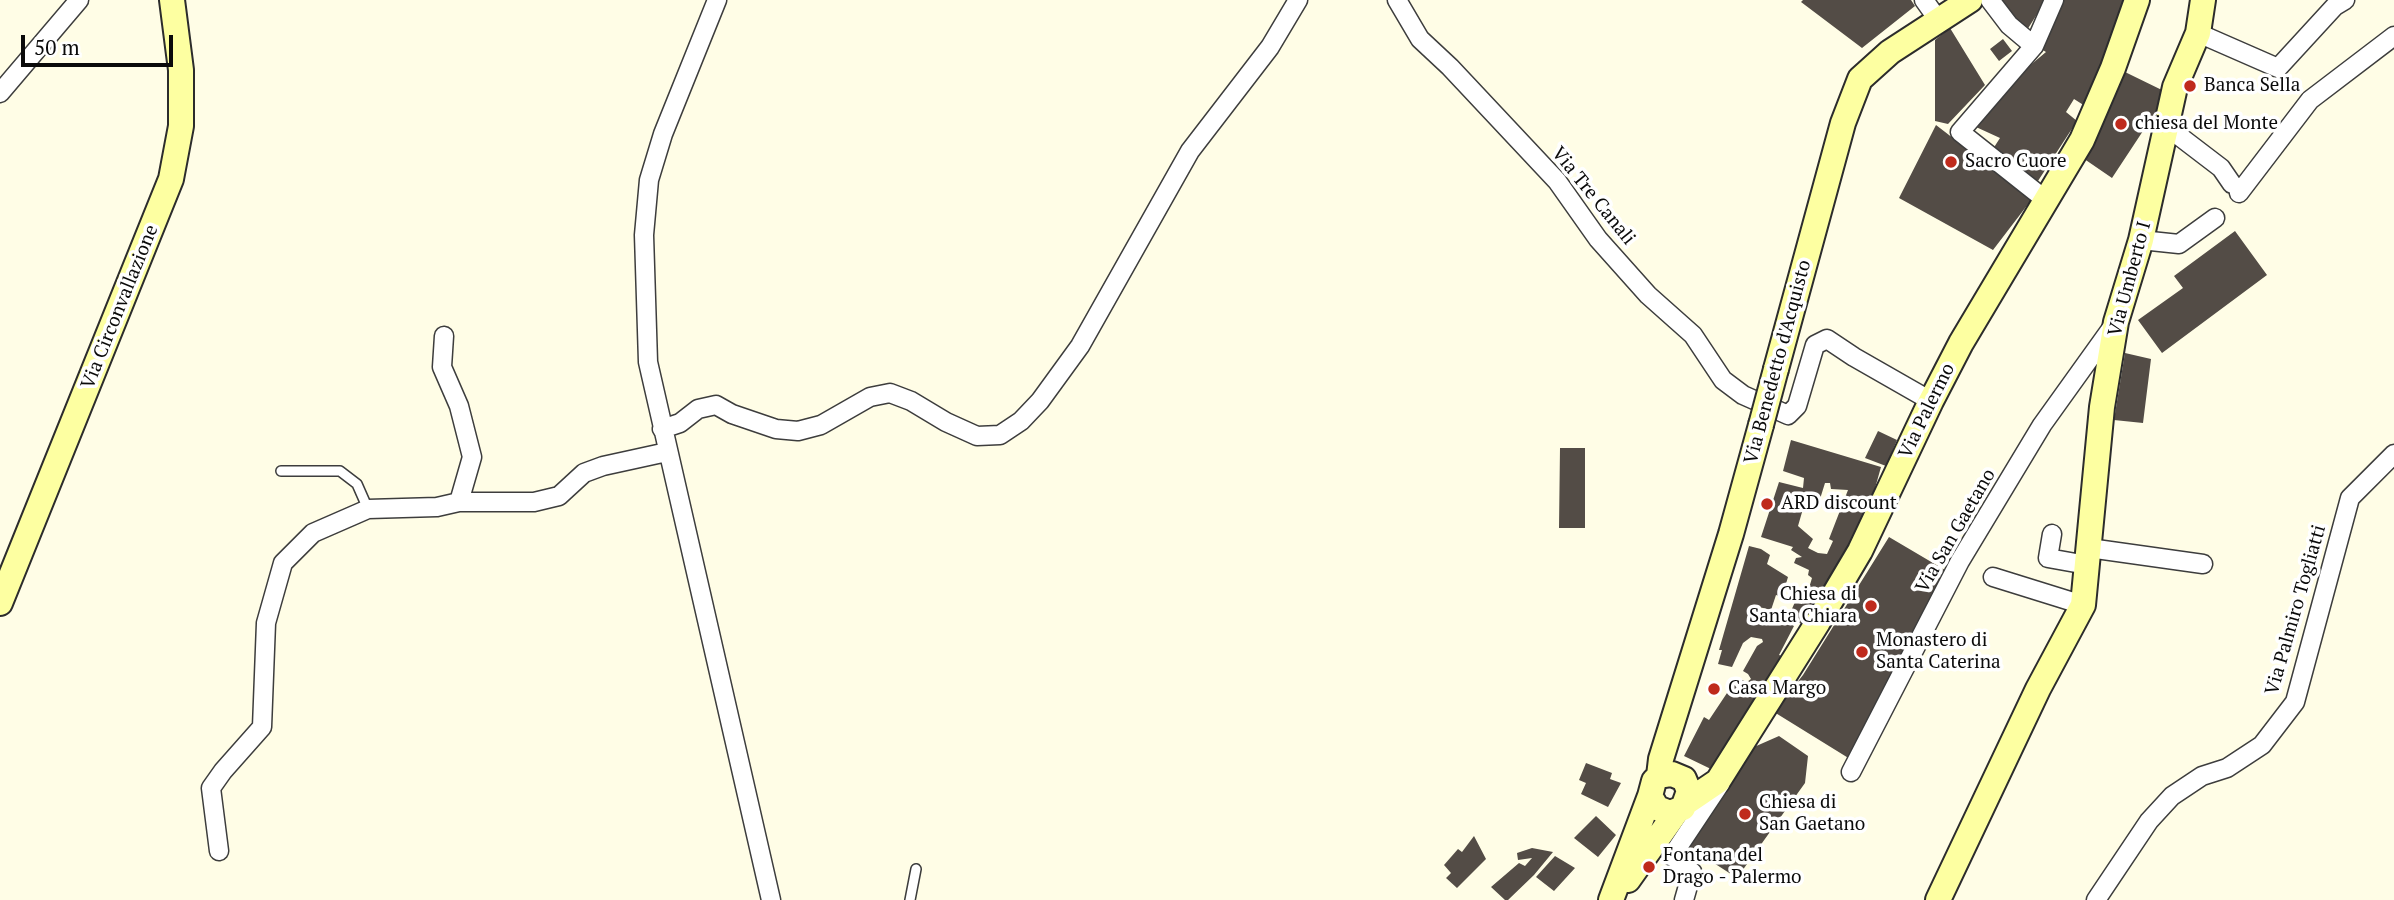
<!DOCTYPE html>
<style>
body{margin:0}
#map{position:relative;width:2394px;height:900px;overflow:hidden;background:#fffde6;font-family:"PT Serif",serif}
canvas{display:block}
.scale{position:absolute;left:21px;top:35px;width:152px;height:32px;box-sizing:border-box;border:4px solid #0a0a0a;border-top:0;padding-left:9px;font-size:21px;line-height:24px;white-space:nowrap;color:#0a0a0a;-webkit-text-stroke:5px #fff;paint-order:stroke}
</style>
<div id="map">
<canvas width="2394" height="900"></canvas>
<div class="scale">50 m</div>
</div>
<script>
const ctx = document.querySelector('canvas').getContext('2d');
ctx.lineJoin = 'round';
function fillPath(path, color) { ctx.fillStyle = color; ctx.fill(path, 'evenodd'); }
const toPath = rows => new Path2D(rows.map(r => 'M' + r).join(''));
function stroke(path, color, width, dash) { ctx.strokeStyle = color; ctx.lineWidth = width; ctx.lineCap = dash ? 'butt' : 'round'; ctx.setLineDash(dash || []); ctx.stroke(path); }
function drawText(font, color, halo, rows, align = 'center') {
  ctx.font = font + ' "PT Serif",serif'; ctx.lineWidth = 7; ctx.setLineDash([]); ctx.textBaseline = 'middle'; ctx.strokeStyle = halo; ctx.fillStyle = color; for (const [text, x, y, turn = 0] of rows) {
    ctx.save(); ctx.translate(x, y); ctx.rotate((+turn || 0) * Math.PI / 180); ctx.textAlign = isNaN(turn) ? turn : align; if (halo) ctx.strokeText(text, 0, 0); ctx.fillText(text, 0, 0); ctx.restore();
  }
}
fillPath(toPath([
 [1803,0,1911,0,1915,6,1862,48,1801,2],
 [2000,0,2046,0,2027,30,2011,18],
 [2062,0,2128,0,2085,106,2074,99,2066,112,2077,121,2036,184,1991,152,2000,138,1976,127,2015,78,2046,52,2041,49],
 [1950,28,1985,85,1948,124,1935,121,1935,40],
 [2003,39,2012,51,1999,61,1990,49],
 [2125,72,2168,93,2112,178,2077,154],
 [1936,125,2032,199,1993,250,1899,198],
 [2235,231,2267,275,2162,353,2138,320,2183,288,2174,276],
 [2125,353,2151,359,2143,423,2114,420],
 [1878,431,1897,440,1886,466,1865,458],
 [1791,440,1881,467,1870,506,1849,550,1806,625,1783,618,1794,626,1779,655,1785,657,1713,770,1684,756,1704,717,1709,720,1737,678,1747,682,1751,679,1748,674,1743,671,1757,646,1763,642,1762,639,1751,637,1743,643,1732,667,1718,664,1722,650,1719,650,1749,546,1761,549,1770,555,1767,564,1788,577,1782,597,1776,595,1771,610,1751,605,1749,617,1769,624,1777,622,1780,616,1783,618,1787,610,1791,611,1795,602,1802,604,1804,595,1810,598,1812,591,1809,588,1812,578,1808,575,1809,570,1794,563,1796,558,1802,557,1791,550,1793,547,1761,537,1779,482,1803,488,1804,478,1783,471],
 [1825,483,1830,483,1831,489,1848,490,1829,539,1833,541,1827,554,1818,553,1808,548,1813,539,1798,526,1807,495,1820,499],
 [1560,448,1585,448,1585,528,1559,528],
 [1889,537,1950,573,1850,759,1774,712,1803,675],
 [1779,736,1808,756,1805,783,1737,878,1686,845,1754,747],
 [1586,763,1612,773,1610,779,1621,783,1608,807,1581,794,1586,783,1579,780],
 [1596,816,1616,835,1598,857,1574,838],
 [1474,836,1486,859,1457,888,1446,878,1451,873,1444,865,1458,849,1462,852],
 [1532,848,1553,852,1534,875,1508,900,1505,900,1491,887,1519,863,1525,866,1532,858,1518,860,1517,853],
 [1555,856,1575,868,1554,891,1536,877]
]), '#534c46');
const lane = toPath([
 [281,471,340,471,357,484,368,509],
 [910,900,916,869]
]);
const street = toPath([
 [717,0,663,134,649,180,644,235,648,362,771,900],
 [1397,0,1420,39,1450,67,1557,181,1598,239,1648,295,1693,335,1723,380,1743,395,1788,415,1797,406,1815,345,1827,339,1854,357,1931,401],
 [1924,0,1939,21],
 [1990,0,2009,25,2034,46],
 [2198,33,2278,68,2335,6,2345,0],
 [0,93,79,0],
 [2166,126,2221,168,2232,184],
 [2239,193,2310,100,2394,36],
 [2047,201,1960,132,2034,46,2054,0],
 [2141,240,2179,244,2215,218],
 [444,336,442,367,459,406,472,457,459,502],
 [662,429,680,423,698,409,716,405,732,414,776,429,798,431,821,425,870,397,890,393,911,401,946,422,977,436,1000,435,1021,421,1040,401,1080,346,1190,151,1270,47,1298,0],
 [2052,534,2048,558,2087,565],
 [2089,548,2203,564],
 [1993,577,2083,605],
 [1851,772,1960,561,2042,425,2113,326],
 [219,851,211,788,223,771,262,727,266,623,283,563,313,533,368,509,437,507,459,502,534,502,559,496,584,473,603,466,667,452],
 [1684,900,1692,872,1672,856,1720,784],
 [2096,900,2149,821,2172,796,2202,776,2227,768,2262,745,2295,702,2350,498,2394,454]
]);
const secondary = toPath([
 [1776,369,1843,123,1860,79,1890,52,1970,0],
 [0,603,171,179,181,126,181,70,172,0],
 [1659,776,1661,759,1731,534,1761,425],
 [1687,802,1718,781,1818,622,1860,551,1931,401,1961,343,2082,140,2113,68,2137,0],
 [1628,880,1677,811],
 [1611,900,1650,796,1654,781,1659,776,1672,774,1684,779,1689,791,1683,808,1670,813,1657,808,1650,796],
 [1938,900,2038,689,2083,605,2102,407,2116,322,2141,240,2175,87,2198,33,2203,0]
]);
stroke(lane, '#3d3d3d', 12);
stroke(street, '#3d3d3d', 21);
stroke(secondary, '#2c2c2c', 28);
stroke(lane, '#fff', 9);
stroke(street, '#fff', 18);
stroke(secondary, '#fdffa1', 24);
const secondaryBridge = toPath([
 [1761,425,1776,369]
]);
stroke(secondaryBridge, '#2c2c2c', 28, []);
stroke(secondaryBridge, '#fdffa1', 24);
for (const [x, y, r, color] of [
 [2190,86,7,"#bf2a1c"],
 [2121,124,7,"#bf2a1c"],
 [1951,162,7,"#bf2a1c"],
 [1767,504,7,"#bf2a1c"],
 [1871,606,7,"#bf2a1c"],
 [1862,652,7,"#bf2a1c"],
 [1714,689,7,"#bf2a1c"],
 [1745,814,7,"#bf2a1c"],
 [1649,867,7,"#bf2a1c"]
]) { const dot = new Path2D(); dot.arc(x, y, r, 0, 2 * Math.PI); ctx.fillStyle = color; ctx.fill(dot); stroke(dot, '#fff', 2.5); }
drawText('19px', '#0a0a0a', '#fff', [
 ["Banca Sella",2204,86],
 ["chiesa del Monte",2135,124],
 ["Sacro Cuore",1965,162],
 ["ARD discount",1781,504],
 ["Chiesa di",1857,595,"right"],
 ["Santa Chiara",1857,617,"right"],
 ["Monastero di",1876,641],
 ["Santa Caterina",1876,663],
 ["Casa Margo",1728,689],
 ["Chiesa di",1759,803],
 ["San Gaetano",1759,825],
 ["Fontana del",1663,856],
 ["Drago - Palermo",1663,878]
], 'left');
drawText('19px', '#0a0a0a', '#fff', [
 ["Via Tre Canali",1593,196,51],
 ["Via Umberto I",2130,279,-75],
 ["Via Circonvallazione",120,307,-68],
 ["Via Benedetto d'Acquisto",1778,362,-75],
 ["Via Palermo",1927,411,-64],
 ["Via San Gaetano",1956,531,-60],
 ["Via Palmiro Togliatti",2296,610,-74]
]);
</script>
